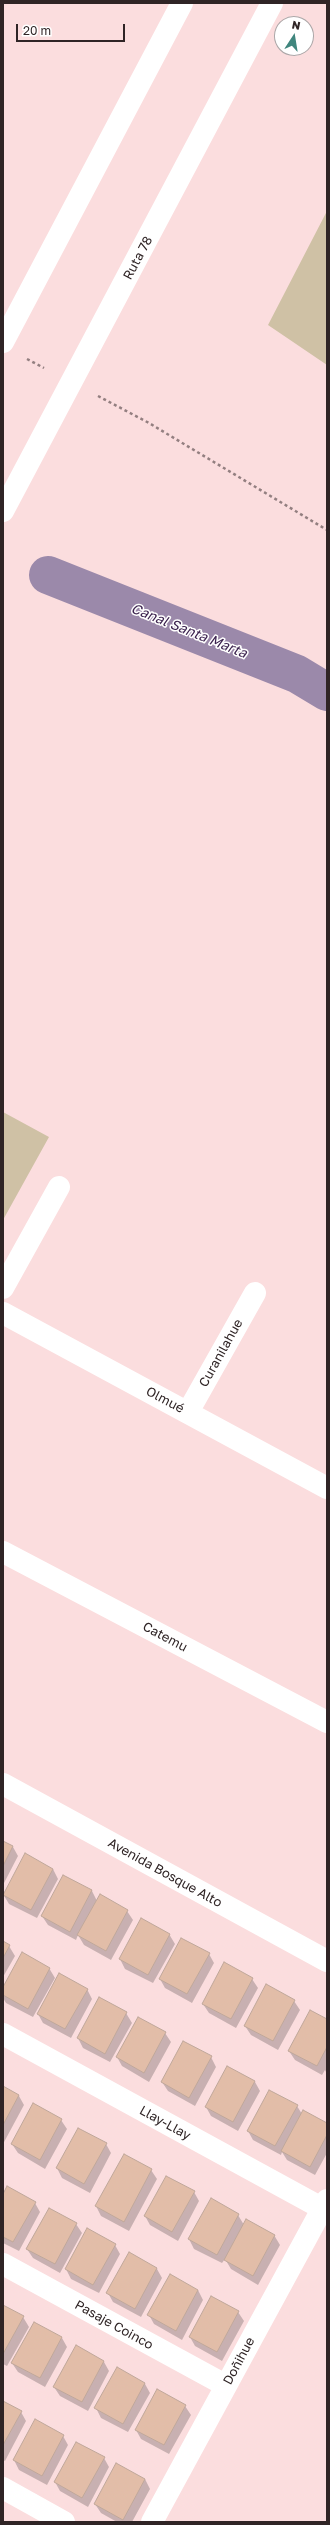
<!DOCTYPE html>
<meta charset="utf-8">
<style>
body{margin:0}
#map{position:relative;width:330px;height:2525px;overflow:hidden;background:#fbddde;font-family:"Golos Text",sans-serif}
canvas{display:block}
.frame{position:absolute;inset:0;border:4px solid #2f2425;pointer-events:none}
.north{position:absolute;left:274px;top:16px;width:40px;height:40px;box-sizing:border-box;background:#fff;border:1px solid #aca7a8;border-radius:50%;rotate:12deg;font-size:11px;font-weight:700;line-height:16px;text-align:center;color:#2f2425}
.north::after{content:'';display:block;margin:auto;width:14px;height:18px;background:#40867e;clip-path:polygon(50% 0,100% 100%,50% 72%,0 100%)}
.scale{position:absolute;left:16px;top:24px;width:109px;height:18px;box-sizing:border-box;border:2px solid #2f2425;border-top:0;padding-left:5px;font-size:12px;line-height:14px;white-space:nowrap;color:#2f2425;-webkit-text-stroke:3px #fff;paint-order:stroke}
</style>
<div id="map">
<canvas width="330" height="2525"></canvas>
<div class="frame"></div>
<div class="north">N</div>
<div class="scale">20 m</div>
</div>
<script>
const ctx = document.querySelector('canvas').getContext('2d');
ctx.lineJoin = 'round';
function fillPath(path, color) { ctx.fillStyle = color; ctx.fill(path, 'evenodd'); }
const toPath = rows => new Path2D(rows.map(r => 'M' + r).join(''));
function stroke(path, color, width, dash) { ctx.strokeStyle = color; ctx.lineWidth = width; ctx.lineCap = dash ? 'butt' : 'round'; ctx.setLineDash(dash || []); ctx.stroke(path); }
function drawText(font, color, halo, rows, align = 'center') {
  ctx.font = font + ' "Golos Text",sans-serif'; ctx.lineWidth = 3; ctx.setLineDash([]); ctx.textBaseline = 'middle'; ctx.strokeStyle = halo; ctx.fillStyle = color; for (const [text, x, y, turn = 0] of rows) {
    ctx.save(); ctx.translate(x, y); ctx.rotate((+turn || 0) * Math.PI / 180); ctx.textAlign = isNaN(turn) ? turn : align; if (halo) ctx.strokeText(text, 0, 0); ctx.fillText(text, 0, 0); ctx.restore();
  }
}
fillPath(toPath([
 [327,211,327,365,268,325],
 [3,1112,49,1137,3,1220]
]), '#cfc1a5');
fillPath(toPath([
 [3,1842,13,1847,18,1856,3,1885],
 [53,1869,58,1879,37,1918,9,1904,3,1894],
 [64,1876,92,1891,97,1901,127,1911,133,1920,111,1960,84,1945,78,1935,76,1940,48,1925,42,1916],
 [169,1934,175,1944,153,1983,125,1969,120,1959],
 [3,1943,9,1946,15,1956,3,1977],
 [209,1954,214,1963,192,2003,165,1988,160,1979],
 [49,1968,55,1978,33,2017,6,2003,3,1998,3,1989],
 [252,1979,258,1988,236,2028,209,2013,203,2004],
 [87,1989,92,1999,71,2038,43,2023,38,2014],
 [99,1998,126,2013,132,2023,110,2062,83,2048,78,2038],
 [294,2001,300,2010,278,2050,251,2035,245,2026],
 [327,2020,327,2074,325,2070,322,2075,295,2060,289,2051],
 [165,2033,171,2042,149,2082,122,2066,117,2057],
 [211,2057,216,2067,195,2106,168,2091,162,2082],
 [227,2067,255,2082,260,2091,238,2131,211,2116,206,2107],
 [3,2087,19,2096,24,2105,3,2144],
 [297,2106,302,2114,327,2124,327,2153,315,2175,287,2160,282,2152,281,2155,253,2140,248,2131],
 [61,2120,67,2129,45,2169,18,2153,12,2144],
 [106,2144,111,2153,90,2193,62,2178,57,2168],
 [151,2170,157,2179,129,2231,101,2216,96,2206],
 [3,2189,5,2192,35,2203,40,2212,19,2251,3,2243],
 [194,2192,199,2201,178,2241,150,2225,145,2216],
 [238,2215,244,2225,274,2235,280,2245,258,2285,231,2269,225,2259,222,2263,194,2249,189,2239],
 [76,2224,82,2233,60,2273,33,2258,27,2249],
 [115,2245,120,2254,99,2293,71,2279,66,2269],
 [129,2253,157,2269,162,2278,141,2317,113,2302,108,2293],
 [198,2290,203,2300,182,2340,154,2324,149,2315],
 [3,2306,23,2317,29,2327,7,2366,3,2364],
 [238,2312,244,2321,222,2361,195,2346,190,2337],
 [62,2338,67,2347,45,2387,18,2372,12,2363],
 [76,2347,104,2362,109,2371,88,2411,60,2396,54,2387],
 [117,2369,145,2384,150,2393,128,2432,101,2418,96,2408],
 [3,2402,21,2412,26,2421,5,2461,3,2460],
 [185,2406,191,2415,169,2454,141,2439,136,2430],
 [63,2436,68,2445,47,2485,19,2470,14,2460],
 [104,2458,109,2467,88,2507,60,2491,55,2482],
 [145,2479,150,2489,132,2522,117,2522,101,2513,95,2504]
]), '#0003');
stroke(toPath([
 [48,575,297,674,327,692]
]), '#9b89aa', 38);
const building = toPath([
 [3,1841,13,1846,3,1866,3,1841],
 [25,1853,53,1869,31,1910,3,1895,25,1853],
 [63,1875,92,1890,70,1932,41,1916,63,1875],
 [100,1894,128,1910,106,1951,77,1935,100,1894],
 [141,1918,170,1934,148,1975,119,1959,141,1918],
 [181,1938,210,1953,187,1994,159,1979,181,1938],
 [3,1941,10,1945,3,1958,3,1941],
 [22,1952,50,1968,28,2009,3,1995,3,1987,22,1952],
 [224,1962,253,1978,231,2019,202,2004,224,1962],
 [59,1973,88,1989,65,2029,37,2014,59,1973],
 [266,1984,295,2000,273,2041,244,2026,266,1984],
 [99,1997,127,2012,105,2054,77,2038,99,1997],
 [310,2010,327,2019,327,2047,317,2066,288,2051,310,2010],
 [138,2017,166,2032,144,2073,116,2057,138,2017],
 [183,2041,212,2056,189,2098,161,2082,183,2041],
 [227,2066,255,2081,233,2122,205,2107,227,2066],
 [3,2086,19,2095,3,2125,3,2086],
 [269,2090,298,2105,275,2146,247,2131,269,2090],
 [33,2103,62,2119,40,2160,11,2144,33,2103],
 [303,2110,327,2123,327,2135,310,2167,281,2151,303,2110],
 [78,2128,107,2143,84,2184,56,2168,78,2128],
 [124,2154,152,2169,124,2222,95,2206,124,2154],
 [166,2176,195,2191,172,2232,144,2216,166,2176],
 [7,2186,36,2202,13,2242,3,2237,3,2194,7,2186],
 [211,2198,239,2214,217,2255,188,2239,211,2198],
 [49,2208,77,2223,55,2264,26,2249,49,2208],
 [246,2219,275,2235,253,2276,224,2260,246,2219],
 [87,2228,116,2244,93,2285,65,2269,87,2228],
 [129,2252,157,2268,135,2309,106,2293,129,2252],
 [170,2274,198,2290,176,2331,147,2315,170,2274],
 [211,2296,239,2311,217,2352,189,2337,211,2296],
 [3,2305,24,2316,3,2354,3,2305],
 [34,2322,62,2337,40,2378,11,2363,34,2322],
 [76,2345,104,2361,82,2402,53,2387,76,2345],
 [117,2367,145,2383,123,2424,94,2408,117,2367],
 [157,2389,186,2405,164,2445,135,2430,157,2389],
 [3,2401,22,2411,3,2445,3,2401],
 [35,2419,64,2435,42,2476,13,2460,35,2419],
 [76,2442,105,2457,82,2498,54,2482,76,2442],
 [116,2463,145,2479,123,2520,94,2504,116,2463]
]);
fillPath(building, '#e2bda8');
stroke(building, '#bfa79a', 1);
stroke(toPath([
 [27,359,44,368],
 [98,396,149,423,327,530]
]), '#937f80', 2.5, [3, 3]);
stroke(toPath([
 [3,1288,59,1187],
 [3,1313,327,1488],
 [188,1412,255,1293],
 [3,1552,327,1722],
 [3,1784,327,1961],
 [3,2034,327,2211],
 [3,2264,225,2385],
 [3,2488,64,2522],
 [152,2522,327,2200]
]), '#fff', 22);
stroke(toPath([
 [3,342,182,3],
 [3,511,272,3]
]), '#fff', 22);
drawText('13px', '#2f2425', '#fff', [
 ["Ruta 78",138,258,-62],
 ["Curanilahue",221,1353,-61],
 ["Olmué",165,1400,28],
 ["Catemu",165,1637,28],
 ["Avenida Bosque Alto",165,1873,29],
 ["Llay-Llay",165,2123,29],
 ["Pasaje Coinco",114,2325,29],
 ["Doñihue",239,2361,-62]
]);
drawText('italic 14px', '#3c234f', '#fff', [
 ["Canal Santa Marta",189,631,22]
]);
</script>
